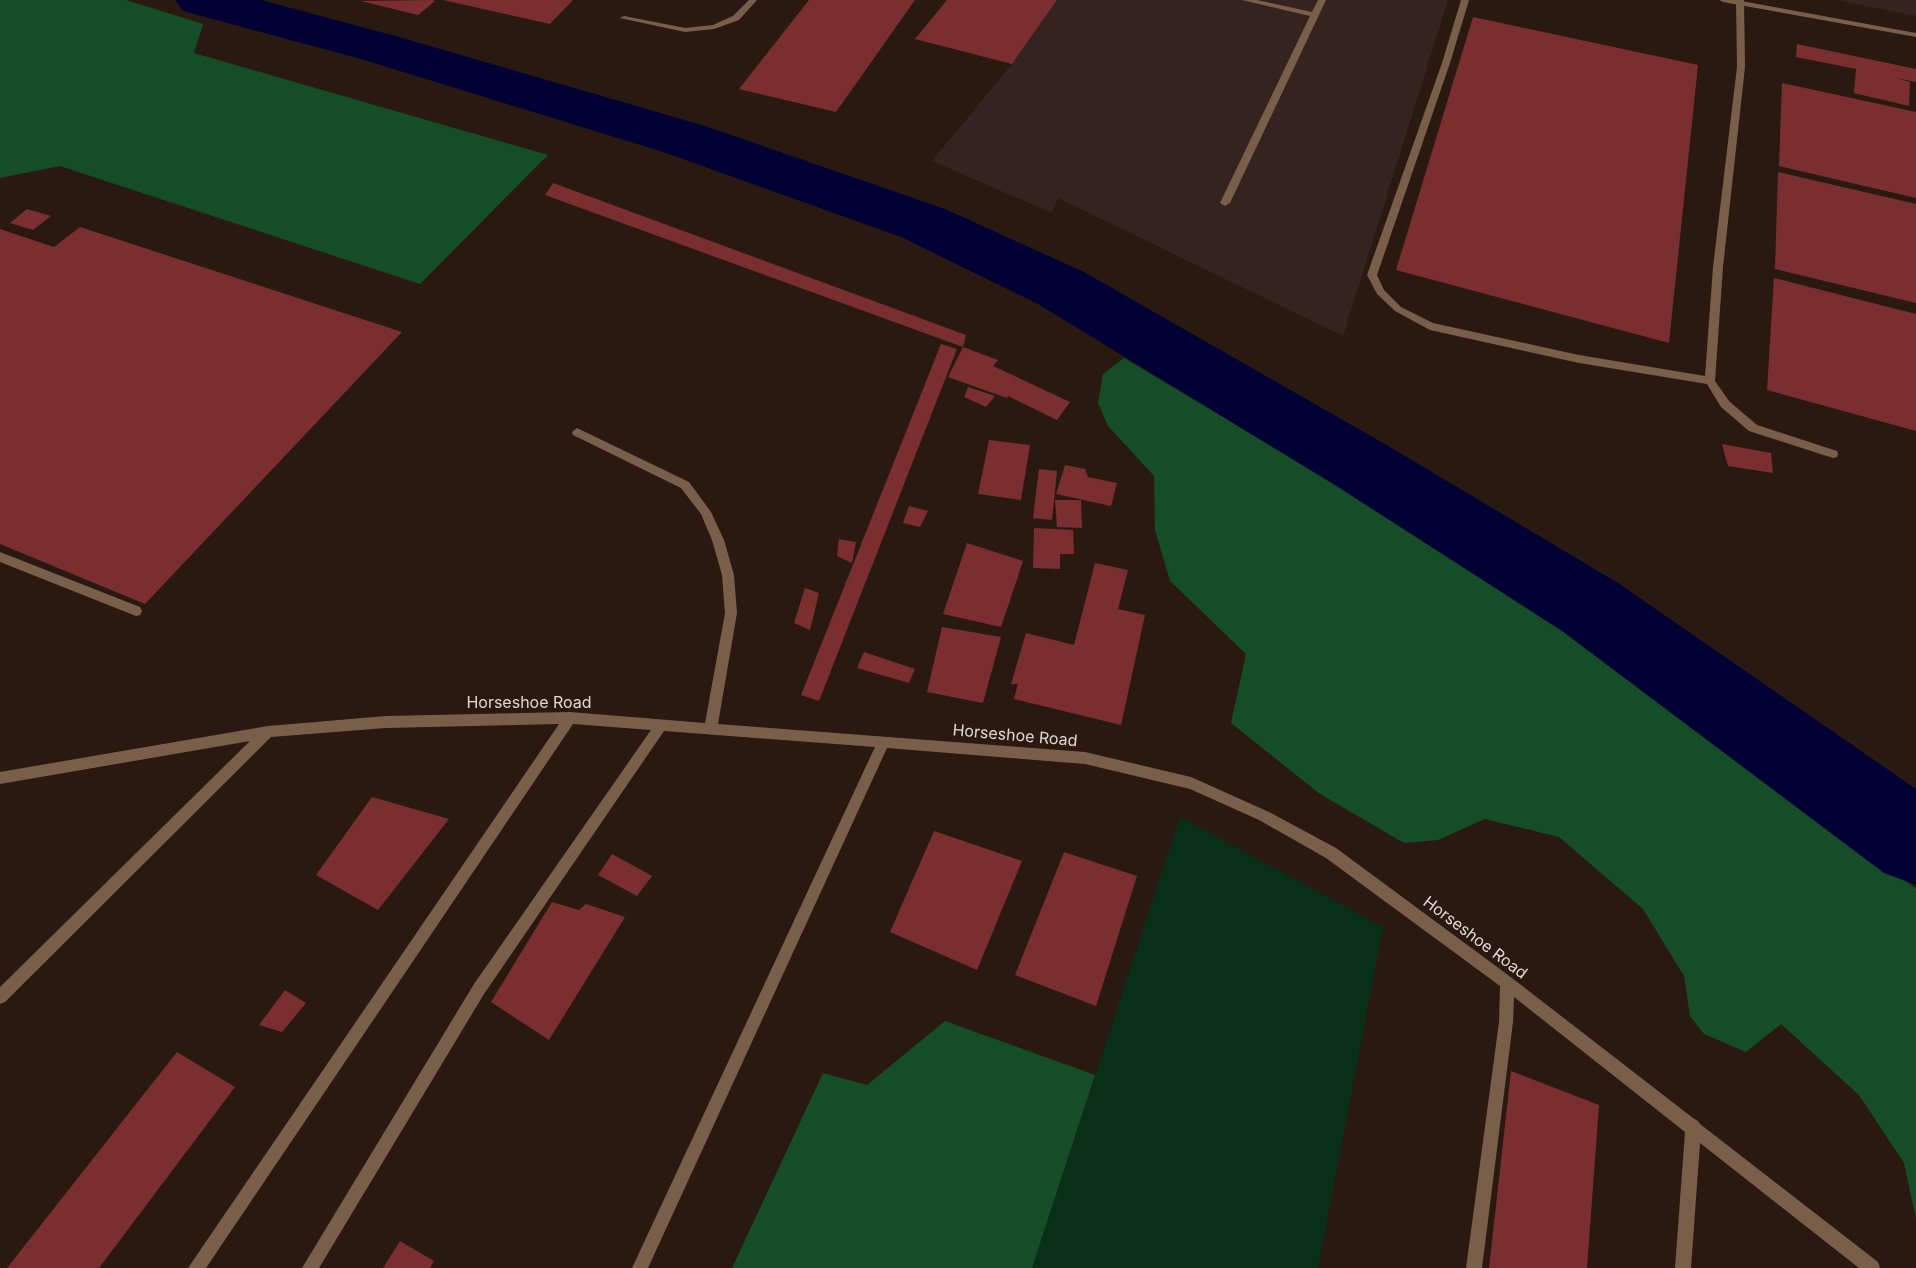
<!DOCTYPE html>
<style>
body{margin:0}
canvas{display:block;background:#291911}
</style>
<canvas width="1916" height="1268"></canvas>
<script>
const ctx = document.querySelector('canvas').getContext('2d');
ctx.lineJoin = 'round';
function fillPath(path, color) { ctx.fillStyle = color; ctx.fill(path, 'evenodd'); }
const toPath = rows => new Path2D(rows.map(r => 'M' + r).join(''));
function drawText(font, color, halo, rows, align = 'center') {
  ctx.font = font + ' Inter,sans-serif'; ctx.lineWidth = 4.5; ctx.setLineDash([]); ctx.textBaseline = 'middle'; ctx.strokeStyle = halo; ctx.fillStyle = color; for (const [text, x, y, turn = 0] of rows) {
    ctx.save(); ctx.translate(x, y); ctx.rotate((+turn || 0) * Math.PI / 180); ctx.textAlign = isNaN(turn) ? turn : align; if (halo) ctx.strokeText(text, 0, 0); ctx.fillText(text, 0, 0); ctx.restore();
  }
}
fillPath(toPath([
 [1057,0,1448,0,1343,336,1058,198,1052,213,932,161,1012,64],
 [1836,0,1916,0,1916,16]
]), '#352320');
fillPath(toPath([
 [1180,817,1383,927,1318,1268,1032,1268]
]), '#073016');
fillPath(toPath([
 [0,0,126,0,203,24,194,53,548,155,420,284,60,166,0,178],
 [1124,358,1528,599,1854,839,1916,889,1916,1219,1904,1163,1859,1095,1781,1024,1746,1052,1704,1034,1690,1016,1684,976,1643,909,1559,837,1485,819,1438,840,1404,843,1320,794,1231,723,1246,654,1170,581,1155,530,1154,476,1108,426,1098,403,1103,374],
 [945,1021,1095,1075,1032,1268,732,1268,823,1073,867,1085]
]), '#144d28');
fillPath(toPath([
 [175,0,261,0,399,37,705,126,945,209,1084,272,1390,447,1618,583,1916,789,1916,885,1884,873,1562,631,1338,487,1038,304,901,237,663,152,361,59,183,11,175,0]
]), '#000035');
fillPath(toPath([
 [432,0,435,1,418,15,361,1],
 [443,0,573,0,550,24],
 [809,0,915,0,836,112,739,89],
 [947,0,1057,0,1012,64,915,39],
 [1473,17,1698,65,1669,343,1396,270],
 [1797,44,1916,69,1916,82,1896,78,1910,82,1909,106,1854,93,1856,69,1796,57],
 [1782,83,1916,112,1916,198,1779,166],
 [1778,172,1916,204,1916,303,1775,269],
 [553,183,966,335,963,347,545,195],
 [27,209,51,216,33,230,10,223],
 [80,227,402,332,145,604,0,544,0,229,54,247],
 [1774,278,1916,314,1916,431,1767,390],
 [941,344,957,349,819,701,801,695],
 [963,347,998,360,993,366,1070,402,1057,420,1008,396,1007,398,948,377],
 [968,387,995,396,986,407,964,397],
 [989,440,1030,445,1021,500,978,494],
 [1722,444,1771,453,1773,473,1728,466],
 [1065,465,1085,469,1088,477,1117,483,1111,506,1056,494],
 [1039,469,1057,471,1052,520,1033,518],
 [1055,500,1081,500,1082,528,1057,527],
 [909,506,928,511,920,527,903,523],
 [1034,528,1073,530,1074,554,1060,554,1060,569,1033,568],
 [839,539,856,542,852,563,837,556],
 [967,543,1023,561,1001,627,943,614],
 [1095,563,1128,570,1118,609,1145,615,1121,725,1014,699,1018,684,1011,684,1026,633,1074,645],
 [805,588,819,593,810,630,794,623],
 [942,627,1001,637,983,703,927,692],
 [864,652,915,669,909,683,857,668],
 [372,797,449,819,378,910,316,875],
 [934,831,1022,861,977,970,890,932],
 [1064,852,1137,876,1096,1006,1015,975],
 [612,854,652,876,637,896,598,875],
 [552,902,579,910,586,904,625,917,549,1040,491,1002],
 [285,990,306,1003,282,1032,259,1025],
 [177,1052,235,1087,99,1268,7,1268],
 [1511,1071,1599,1105,1587,1268,1489,1268],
 [400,1241,434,1261,430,1268,383,1268]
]), '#7a2e30');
fillPath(toPath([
 [749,0,757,0,739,20,714,29,685,32,620,18,624,16,685,28,713,25,733,16,749,0],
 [1242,0,1257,0,1312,12,1318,0,1326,0,1230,203,1225,206,1220,203,1310,16,1242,0],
 [1461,0,1469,0,1450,63,1377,275,1384,290,1401,307,1433,323,1579,355,1705,376,1713,267,1737,67,1736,0,1744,0,1745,67,1723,267,1715,381,1729,401,1757,425,1837,451,1838,454,1837,457,1833,458,1749,431,1721,407,1707,384,1579,363,1430,330,1395,311,1377,294,1367,275,1442,63,1461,0],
 [577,428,689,482,711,512,724,540,734,575,737,613,718,724,1085,752,1191,777,1269,812,1336,848,1512,978,1693,1118,1698,1121,1700,1124,1878,1262,1880,1268,1859,1268,1700,1143,1691,1268,1675,1268,1685,1132,1514,997,1513,1022,1482,1268,1466,1268,1499,1022,1500,986,1326,858,1259,820,1190,789,1085,764,887,748,648,1268,632,1268,875,747,664,731,484,994,319,1268,302,1268,474,984,651,730,573,724,206,1268,188,1268,559,724,386,728,271,737,5,1002,0,1004,0,987,250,741,0,784,0,772,268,726,386,716,570,712,705,723,725,613,722,575,712,540,701,514,681,488,573,435,572,432,577,428],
 [0,552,140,607,142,611,140,615,136,616,0,562,0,552]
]), '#795e49');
fillPath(toPath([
 [1719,0,1736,0,1916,33,1916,37,1723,2,1719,0]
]), '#795e49');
drawText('16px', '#e2d6d1', '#291911', [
 ["Horseshoe Road",529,703],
 ["Horseshoe Road",1015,736,5],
 ["Horseshoe Road",1475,938,37]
]);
</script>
